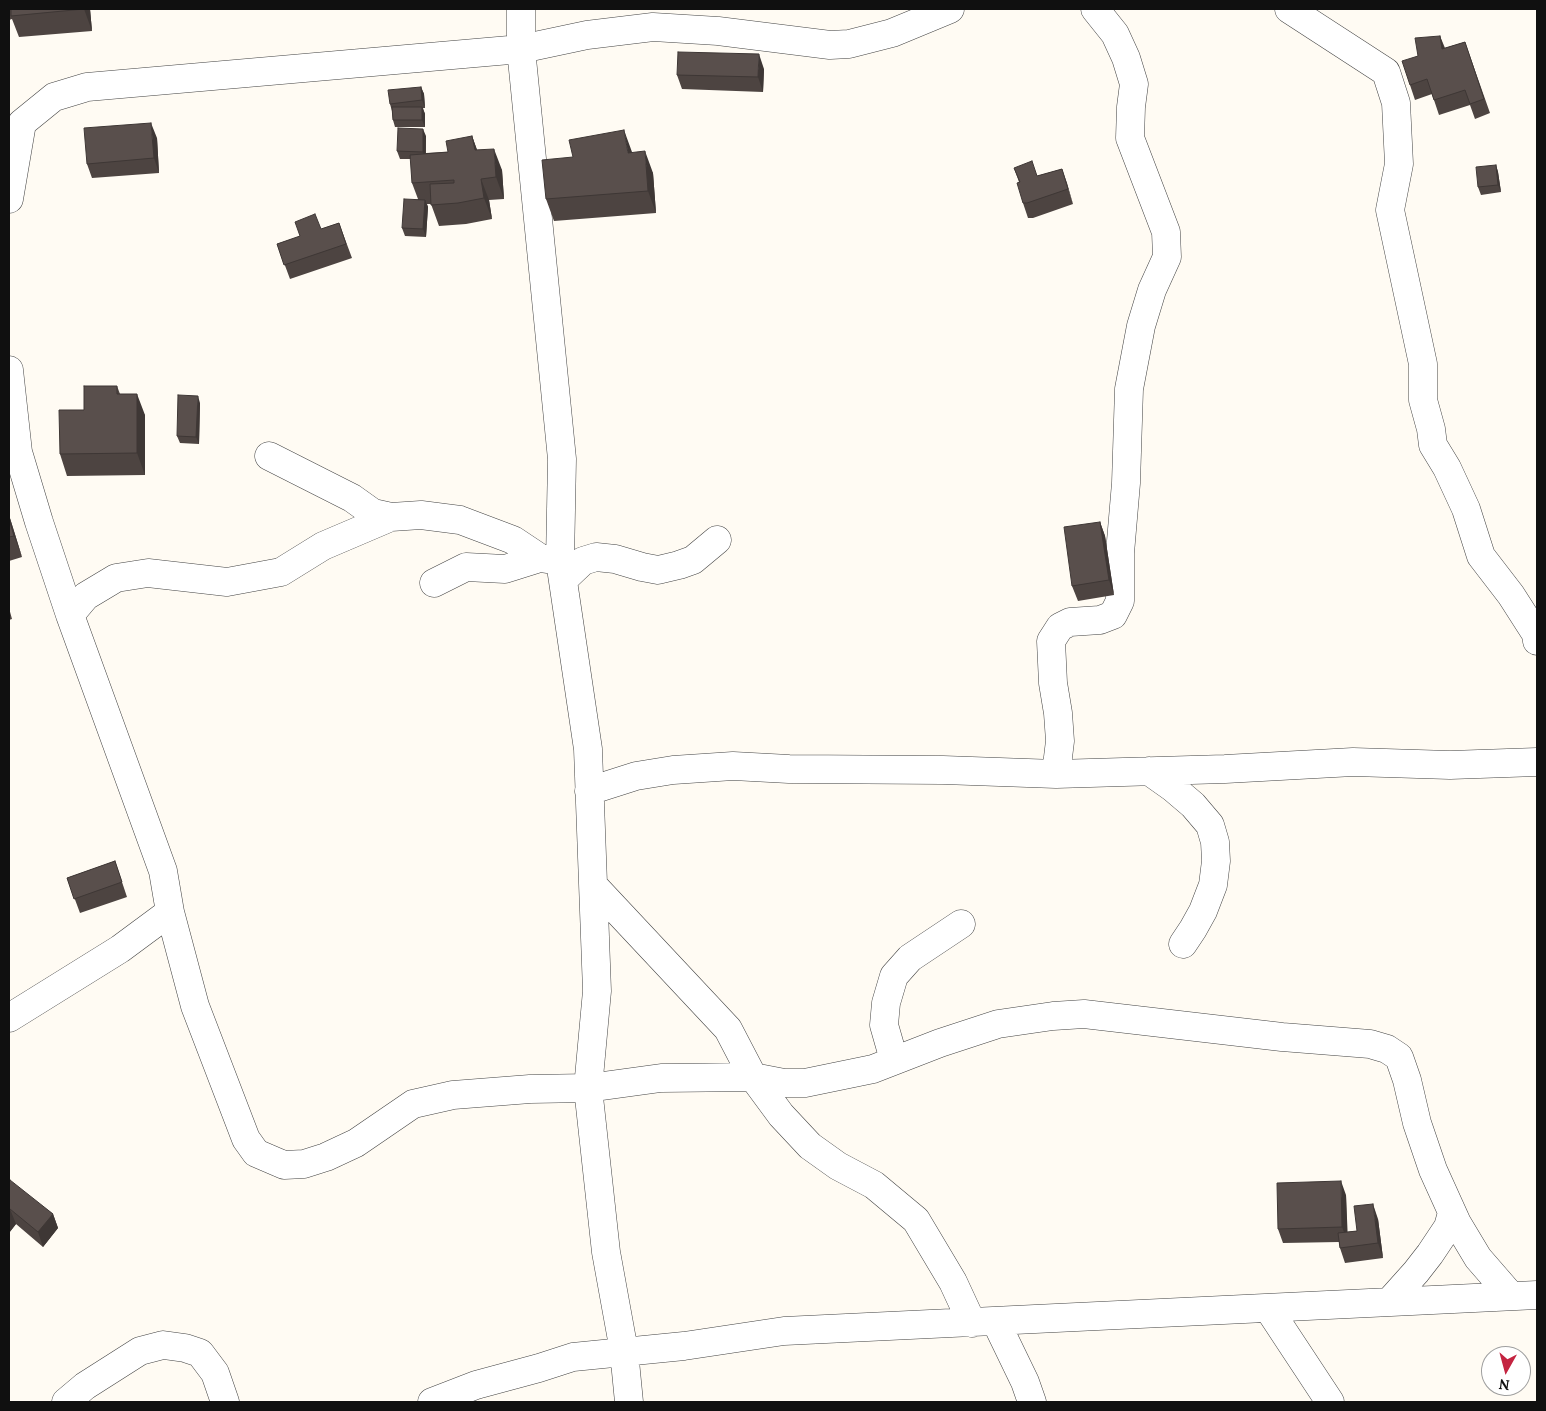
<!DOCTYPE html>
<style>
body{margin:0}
#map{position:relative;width:1546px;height:1411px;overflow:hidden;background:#fffbf3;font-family:Lora,serif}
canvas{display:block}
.frame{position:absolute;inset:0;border:10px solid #101010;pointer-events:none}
.north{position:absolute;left:1481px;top:1346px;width:50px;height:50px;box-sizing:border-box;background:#fff;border:1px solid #9f9f9f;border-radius:50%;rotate:187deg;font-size:14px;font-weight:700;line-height:20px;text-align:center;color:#101010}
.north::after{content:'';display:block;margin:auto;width:18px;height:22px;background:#c42441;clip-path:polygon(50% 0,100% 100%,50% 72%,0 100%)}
</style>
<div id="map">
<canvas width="1546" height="1411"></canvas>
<div class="frame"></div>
<div class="north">N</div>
</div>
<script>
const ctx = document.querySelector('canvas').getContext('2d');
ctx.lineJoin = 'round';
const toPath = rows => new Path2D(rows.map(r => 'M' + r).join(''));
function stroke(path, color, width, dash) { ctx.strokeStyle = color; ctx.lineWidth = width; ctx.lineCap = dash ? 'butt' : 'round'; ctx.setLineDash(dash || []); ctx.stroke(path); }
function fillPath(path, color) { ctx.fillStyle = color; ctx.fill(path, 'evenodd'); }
const minor = toPath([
 [521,9,521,49,562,459,560,561,588,749,597,991,588,1088,606,1252,624,1351,629,1402],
 [1289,9,1386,72,1396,103,1399,164,1390,210,1423,364,1423,400,1431,429,1433,445,1447,468,1466,509,1481,556,1511,595,1536,634,1537,641],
 [9,199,22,123,54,97,87,87,521,49,587,35,653,27,718,31,830,45,849,44,892,33,950,9],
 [9,370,18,452,39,522,70,615,163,871,170,912,195,1006,246,1139,256,1153,284,1165,304,1164,326,1157,356,1143,413,1104,453,1095,530,1089,588,1088,661,1078,753,1077,784,1083,805,1083,873,1069,940,1043,998,1024,1053,1016,1084,1014,1282,1037,1370,1044,1387,1049,1399,1057,1407,1080,1417,1123,1433,1170,1457,1223,1478,1258,1511,1296],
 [269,456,352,498,373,513,391,517,421,515,460,520,513,540,540,558,560,561],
 [564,579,583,561,596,557,615,559,642,567,658,570,679,565,693,560,717,540],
 [434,583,466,567,505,569,540,558],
 [70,615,86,596,116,578,148,573,227,582,281,572,323,546,391,517],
 [1149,771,1173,788,1193,805,1210,825,1215,842,1216,861,1213,885,1203,911,1193,929,1183,944],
 [1056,774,1060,741,1058,713,1053,683,1051,641,1060,627,1070,622,1100,620,1113,615,1120,601,1120,553,1126,483,1129,389,1141,326,1152,290,1167,257,1166,232,1130,138,1131,107,1134,84,1126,58,1115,34,1095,9],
 [589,791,636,776,673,770,733,766,789,769,943,770,1056,774,1225,769,1353,762,1450,765,1537,762],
 [594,886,728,1029,753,1077,781,1115,810,1146,838,1166,874,1185,916,1220,953,1282,972,1323],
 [9,1018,120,949,170,912],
 [894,1060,884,1025,886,1003,894,976,910,958,961,924],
 [1390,1301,1416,1272,1430,1254,1448,1227,1452,1213],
 [1268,1308,1330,1402],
 [996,1322,1025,1382,1032,1402],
 [66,1402,85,1386,140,1351,163,1345,185,1348,200,1353,215,1373,225,1402],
 [432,1402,476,1385,539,1368,573,1357,684,1346,784,1331,1537,1295]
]);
stroke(minor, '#434343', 29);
stroke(minor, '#fff', 28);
fillPath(toPath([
 [9,9,90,9,92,31,19,37,12,19,9,20],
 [1440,36,1445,48,1465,42,1490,113,1475,119,1470,105,1439,115,1432,94,1415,100,1410,85,1418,56],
 [764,69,763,92,682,89,677,75],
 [421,87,424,94,425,108,423,108,425,114,425,127,395,127,393,120,392,111,390,104],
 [426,136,426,153,448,152,472,136,477,150,502,170,504,199,489,200,492,219,466,224,439,226,431,204,427,204,428,207,426,237,405,236,402,228,418,199,412,183,411,159,400,159,397,151],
 [157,138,159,173,92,178,87,164],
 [632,152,653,173,656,213,554,221,546,199],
 [1496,165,1498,172,1501,192,1481,195,1478,187],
 [1014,168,1037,176,1062,169,1073,204,1033,218,1028,218,1023,203,1019,182],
 [339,223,352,258,290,279,277,244],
 [117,386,120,394,145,415,145,475,67,476,60,454,84,410],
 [200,403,199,444,180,443,177,436],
 [9,515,22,557,9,561],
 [1100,522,1105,536,1114,595,1078,601,1072,586],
 [9,608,12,619,9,620],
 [115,861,127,897,80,913,67,878],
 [9,1182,53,1214,58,1228,43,1247,16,1224,9,1233],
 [1346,1195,1347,1232,1357,1231,1378,1219,1383,1258,1345,1263,1340,1248,1339,1242,1283,1243,1278,1229]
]), '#4d4441');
fillPath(toPath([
 [84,9,90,9,92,31],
 [1440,36,1445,51,1442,49],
 [759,54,764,69,763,92,758,77],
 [421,87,424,94,425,108,422,100],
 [422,107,425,114,425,127,422,120],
 [151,123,157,138,159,173,154,158],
 [423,129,426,136,425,160,423,152],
 [624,130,632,152,636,174,628,153],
 [472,136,480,158,475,150],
 [494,149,502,170,504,199,496,177],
 [645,151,653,173,656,213,648,191],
 [1496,165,1498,172,1501,192,1498,185],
 [1062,169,1067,183,1073,204,1068,189],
 [481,179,489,200,492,219,484,198],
 [425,200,428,207,426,237,423,229],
 [137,394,145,415,145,475,137,453],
 [198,396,200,403,199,444,196,437],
 [9,515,22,557,14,536,9,519],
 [1100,522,1105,536,1114,595,1109,580],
 [1341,1181,1346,1195,1348,1242,1342,1227],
 [1373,1204,1378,1219,1383,1258,1378,1243],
 [10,1209,16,1224,9,1233,9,1211],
 [53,1214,58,1228,43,1247,38,1232]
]), '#3e3735');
const building = toPath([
 [11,9,84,9,11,16,11,9],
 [1440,36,1442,49,1465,42,1484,99,1470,104,1465,90,1434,100,1427,79,1410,85,1402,61,1418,56,1415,38,1440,36],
 [678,52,759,54,758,77,677,75,678,52],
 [421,87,422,100,390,104,388,90,421,87],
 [392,107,422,107,422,120,393,120,392,107],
 [151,123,154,158,87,164,84,128,151,123],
 [398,128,423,129,423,152,397,151,398,128],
 [624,130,628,153,645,151,648,191,546,199,542,160,573,157,569,140,624,130],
 [472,136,475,150,494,149,496,177,481,179,484,198,458,203,431,205,430,184,454,183,454,180,412,183,410,155,448,152,446,141,472,136],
 [1032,161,1037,176,1062,169,1068,189,1027,203,1023,203,1017,183,1020,182,1014,168,1032,161],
 [1496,165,1498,185,1478,187,1476,167,1496,165],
 [404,199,425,200,423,229,402,228,404,199],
 [315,214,321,229,339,223,346,244,284,265,277,244,300,236,295,222,315,214],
 [84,386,117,386,117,394,137,394,137,453,60,454,59,410,84,410,84,386],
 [178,395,198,396,196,437,177,436,178,395],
 [9,519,14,536,9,537,9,519],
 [1100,522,1109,580,1072,586,1064,527,1100,522],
 [115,861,122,882,74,899,67,878,115,861],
 [10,1180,53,1214,38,1232,10,1209,9,1211,9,1182,10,1180],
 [1341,1181,1342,1227,1278,1229,1277,1183,1341,1181],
 [1373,1204,1378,1243,1340,1248,1338,1233,1357,1231,1354,1206,1373,1204]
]);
fillPath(building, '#594f4c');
stroke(building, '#3e3735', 1);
</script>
